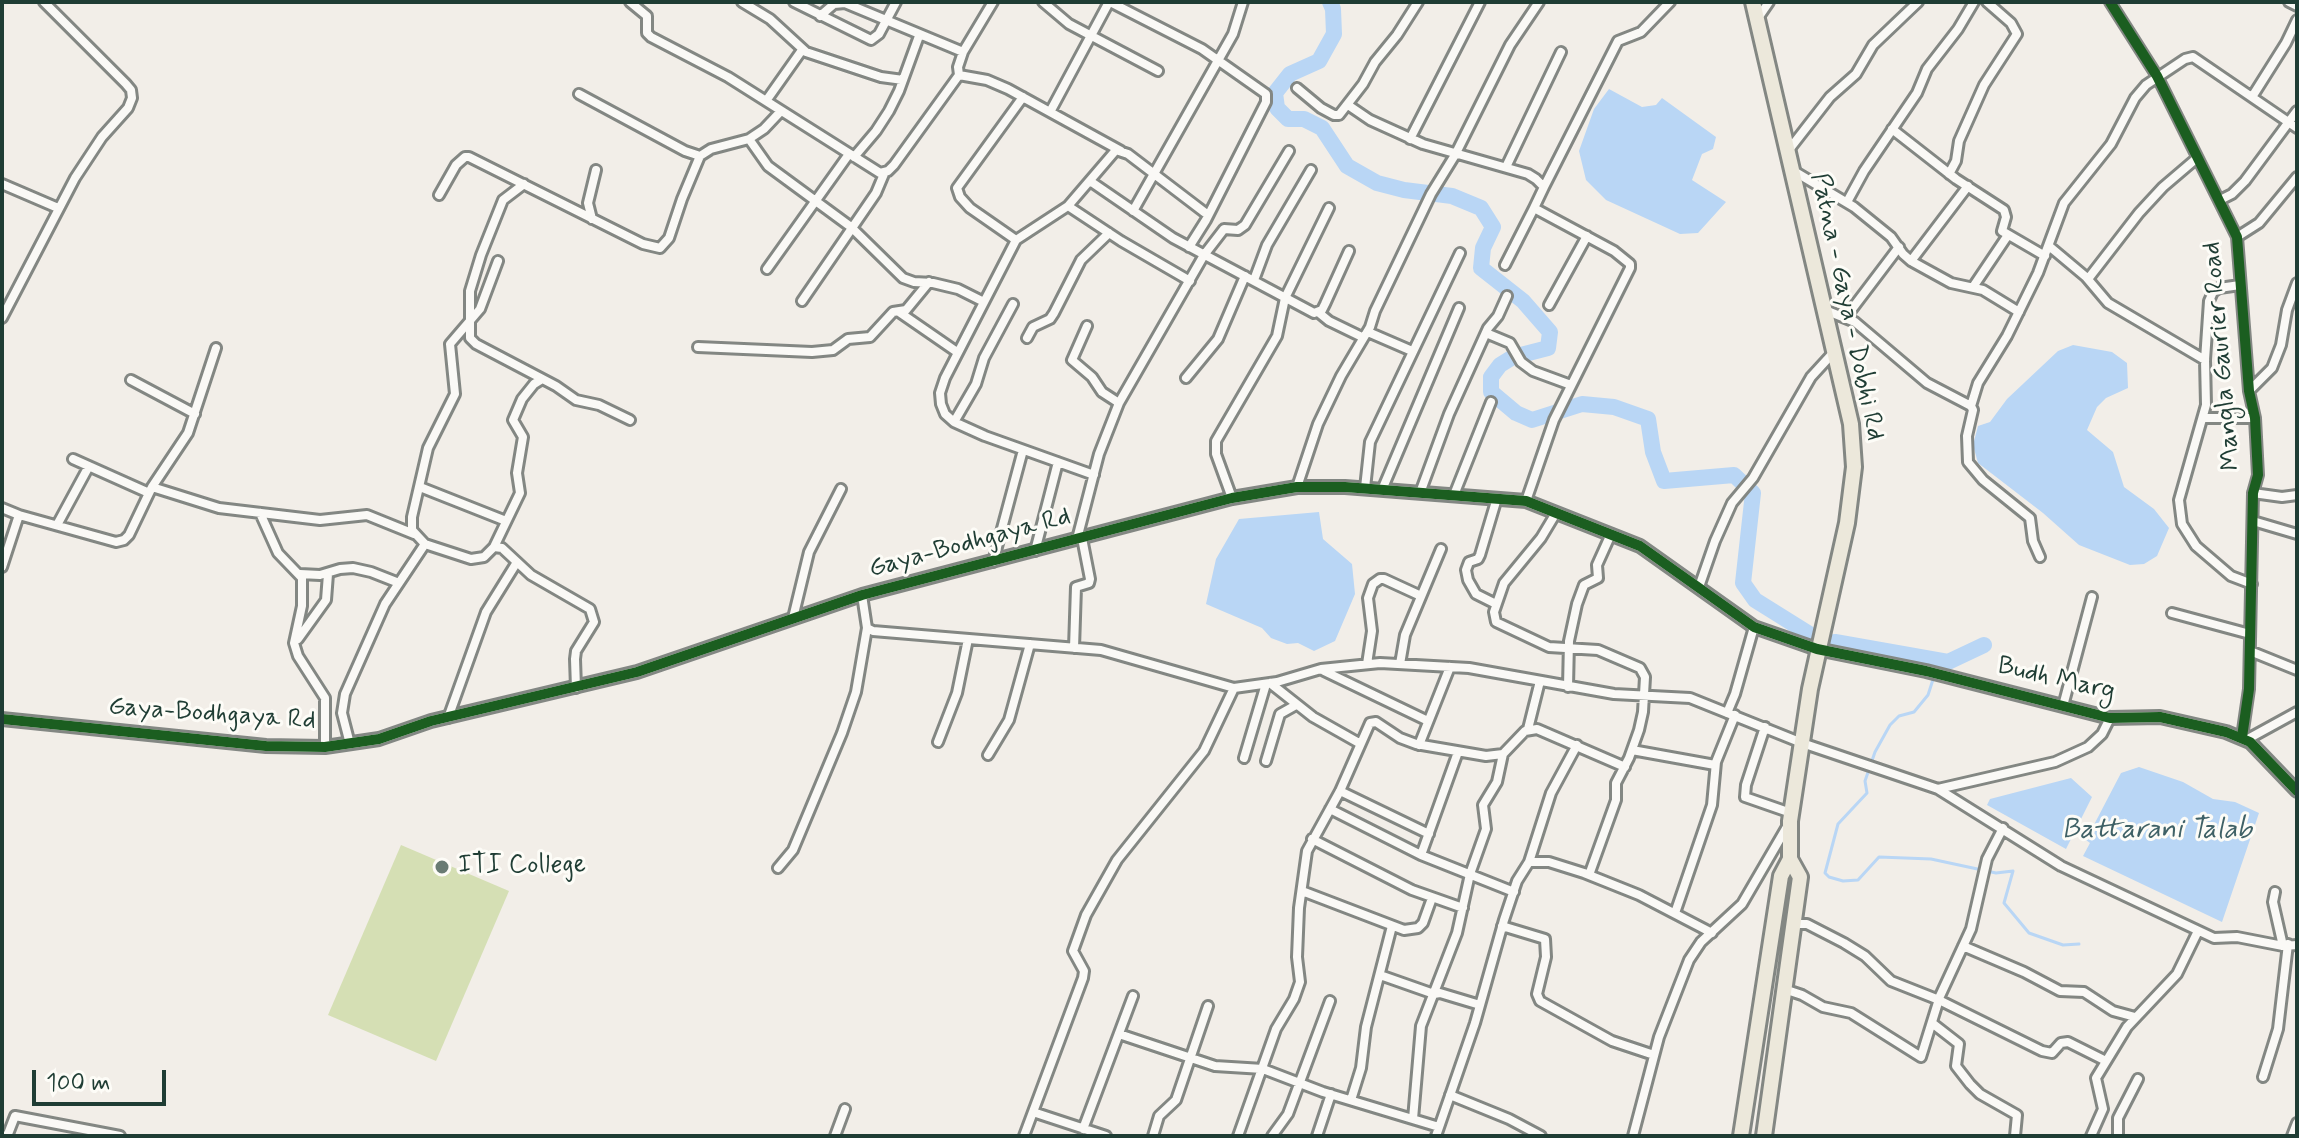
<!DOCTYPE html>
<style>
body{margin:0}
#map{position:relative;width:2299px;height:1138px;overflow:hidden;background:#f2eee8;font-family:Mynerve,sans-serif}
canvas{display:block}
.frame{position:absolute;inset:0;border:4px solid #1f3d34;pointer-events:none}
.scale{position:absolute;left:32px;top:1070px;width:134px;height:36px;box-sizing:border-box;border:4px solid #1f3d34;border-top:0;padding-left:10px;font-size:24px;line-height:28px;white-space:nowrap;color:#1f3d34;-webkit-text-stroke:6px #fdfcf7;paint-order:stroke}
</style>
<div id="map">
<canvas width="2299" height="1138"></canvas>
<div class="frame"></div>
<div class="scale">100 m</div>
</div>
<script>
const ctx = document.querySelector('canvas').getContext('2d');
ctx.lineJoin = 'round';
function fillPath(path, color) { ctx.fillStyle = color; ctx.fill(path, 'evenodd'); }
const toPath = rows => new Path2D(rows.map(r => 'M' + r).join(''));
function stroke(path, color, width, dash) { ctx.strokeStyle = color; ctx.lineWidth = width; ctx.lineCap = dash ? 'butt' : 'round'; ctx.setLineDash(dash || []); ctx.stroke(path); }
function drawText(font, color, halo, rows, align = 'center') {
  ctx.font = font + ' Mynerve,sans-serif'; ctx.lineWidth = 6; ctx.setLineDash([]); ctx.textBaseline = 'middle'; ctx.strokeStyle = halo; ctx.fillStyle = color; for (const [text, x, y, turn = 0] of rows) {
    ctx.save(); ctx.translate(x, y); ctx.rotate((+turn || 0) * Math.PI / 180); ctx.textAlign = isNaN(turn) ? turn : align; if (halo) ctx.strokeText(text, 0, 0); ctx.fillText(text, 0, 0); ctx.restore();
  }
}
fillPath(toPath([
 [401,845,509,891,436,1061,328,1015]
]), '#d5dfb4');
fillPath(toPath([
 [1609,89,1642,107,1656,105,1662,98,1716,137,1713,149,1702,154,1692,180,1726,202,1698,233,1680,234,1606,200,1586,180,1579,151,1594,109],
 [2073,345,2112,352,2127,363,2128,388,2106,398,2097,407,2087,430,2113,452,2124,487,2154,509,2169,528,2157,556,2144,564,2130,565,2079,545,2043,513,1978,463,1973,445,1978,426,1990,422,2007,399,2058,351],
 [1319,512,1323,539,1352,564,1355,594,1335,641,1314,651,1298,643,1287,644,1271,638,1262,628,1206,604,1216,559,1239,519],
 [2139,767,2183,782,2213,799,2235,802,2259,813,2222,922,2083,856,2090,843,2086,840,2121,773],
 [2071,778,2092,797,2066,849,1987,805,1990,799]
]), '#b9d6f5');
stroke(toPath([
 [1939,661,1928,695,1914,712,1899,716,1890,725,1875,752,1865,781,1867,793,1838,824,1825,873,1829,877,1843,881,1858,880,1879,857,1931,859,1996,873,2013,871,2004,903,2029,933,2063,945,2079,944]
]), '#b9d6f5', 3);
stroke(toPath([
 [1330,2,1333,9,1334,34,1319,61,1290,74,1275,93,1277,108,1288,119,1304,119,1322,128,1347,166,1377,183,1404,190,1452,196,1481,208,1493,227,1483,248,1481,268,1523,301,1550,332,1548,348,1513,357,1500,365,1491,377,1491,392,1516,413,1532,420,1582,404,1614,407,1648,419,1653,452,1664,481,1734,475,1753,493,1743,583,1755,600,1811,635],
 [1835,642,1948,662,1984,645]
]), '#b9d6f5', 16);
const minor = toPath([
 [630,2,647,16,647,33,651,37,728,77,880,173,888,171,894,165,959,75],
 [742,2,770,19,806,52,881,77,903,80],
 [794,2,871,40,879,34,896,2],
 [993,2,963,52,958,67,959,75,987,80,1008,89,1121,151],
 [1043,2,1069,24,1158,71],
 [1110,2,1202,49,1266,94,1266,102,1206,220,1189,247],
 [2110,2,2157,76,2237,237,2249,391,2255,418,2258,475,2253,493,2249,689,2242,737],
 [2289,2,2297,6],
 [820,16,834,4,845,3,963,52],
 [1758,18,1769,2],
 [1297,88,1321,108,1334,115,1339,115,1363,84,1375,62,1397,35,1418,2],
 [579,94,685,151,700,156,711,149,749,139,764,129,781,111],
 [2252,97,2286,43,2297,20],
 [766,101,802,50],
 [1348,105,1370,120,1423,144,1528,174,1536,179,1544,187,1534,208,1614,251,1630,264,1630,268,1554,420,1526,501],
 [1050,112,1109,2],
 [1892,129,1956,179,2004,210,2006,217,2002,231,2045,256],
 [749,139,768,166,851,227,903,278,914,282,933,283,958,289,984,302],
 [1410,139,1480,2],
 [1788,151,1830,97,1856,74,1873,45,1918,2],
 [854,157,876,131,889,111,899,91,919,36],
 [1506,167,1561,52],
 [1792,170,1854,207,1891,237,1903,254,1911,261,1951,283,1983,290,2019,312],
 [1949,174,1956,161,1959,141,1984,85,2017,34,2011,23,1987,2],
 [1090,181,1173,238,1314,313,1322,310,1325,304,1349,251],
 [2,184,58,208],
 [524,184,503,200,481,255,470,291,470,338,476,344,556,386,576,400,599,405,630,420],
 [1544,187,1618,41,1641,32,1670,2],
 [439,195,456,165,465,157,469,157,643,244,660,248,669,238,682,199,700,156],
 [2220,200,2232,194,2245,181,2297,111],
 [1847,202,1864,171,1917,93,1927,69,1958,29,1974,2],
 [1068,206,1121,241,1190,281],
 [1133,211,1233,34,1243,2],
 [592,219,588,203,596,170],
 [2237,237,2259,223,2297,177],
 [1016,240,970,208,960,197,957,188,1023,97],
 [2049,246,2086,277,2108,303,2205,360],
 [498,261,480,309,450,344,455,394,428,448,412,517,412,530,425,544,471,559,484,557,494,547,502,548,531,575,590,609,594,622,576,651,575,659,576,688],
 [1911,261,1968,186],
 [1505,265,1534,208],
 [767,269,849,154],
 [2088,279,2139,213,2163,187,2197,158],
 [1254,280,1267,245,1311,170],
 [2240,285,2219,288,2213,292,2209,301,2205,360,2206,405,2179,500,2182,524,2196,546,2231,576,2252,584],
 [1973,287,2008,235],
 [802,301,876,193,884,174],
 [1549,305,1587,236],
 [1825,310,1855,322,1927,383,1971,406,1973,410,1967,436,1968,462,1983,480,2030,518,2033,541,2040,557],
 [899,312,957,352],
 [1318,312,1329,321,1362,337],
 [1846,317,1899,247],
 [2,318,75,178,102,137,128,108,132,98,131,90,126,84,44,2],
 [1087,326,1072,360,1092,377,1102,392,1119,403],
 [1368,332,1412,351],
 [1486,333,1510,343,1521,362,1533,371,1571,385],
 [1027,338,1033,327,1050,319,1054,313,1081,260,1109,233],
 [698,347,812,352,833,350,848,339,870,337,893,312,906,310,929,282],
 [1186,378,1218,339,1245,276],
 [131,380,195,414],
 [2249,391,2272,368,2281,345,2287,310,2297,283],
 [1971,406,1978,383,2007,336,2038,273,2064,203,2111,144,2135,98,2146,85,2185,59,2193,57,2297,128],
 [2204,418,2255,418],
 [954,422,976,384,984,358,1013,304],
 [73,459,149,493],
 [1094,475,985,436,954,422,945,414,941,404,940,393,945,378,1016,240,1068,206,1116,150,1128,154,1208,215],
 [152,487,219,508,320,520,367,515,414,534],
 [420,487,506,521],
 [1297,487,1318,424,1341,376,1370,327,1375,311,1431,194,1455,155,1510,45,1539,2],
 [1365,488,1370,442,1460,253],
 [1382,490,1459,308],
 [1420,493,1449,414,1488,328,1498,316,1507,296],
 [2253,493,2282,497,2297,495],
 [1454,495,1491,402],
 [1232,498,1216,454,1216,441,1277,336,1285,298,1329,208],
 [2,508,19,515],
 [260,513,278,553,302,578,302,606,294,643,298,656,325,698,325,747],
 [1556,513,1541,538,1504,583,1494,612,1496,622,1549,647,1598,650,1640,668,1645,677,1643,712,1639,730,1629,758,1616,783,1616,800,1589,875],
 [2253,521,2297,534],
 [57,525,89,466],
 [1077,539,1099,454,1119,403,1204,255,1224,229,1238,230,1245,225,1289,151],
 [494,547,520,493,517,473,523,437,513,420,522,399,534,384,542,379],
 [1035,551,1058,462],
 [993,562,1023,450],
 [2,567,19,515,116,542,124,540,129,535,152,487,188,433,216,348],
 [300,574,320,575,340,569,353,568,371,572,399,583],
 [1699,587,1715,541,1732,503,1753,478,1811,377,1833,353],
 [862,595,867,628,873,631,1101,650,1234,688],
 [1496,604,1476,594,1468,580,1466,570,1469,562,1478,559,1480,555,1497,498],
 [2172,613,2250,634],
 [793,618,809,552,841,489],
 [298,639,326,600,328,574],
 [1074,648,1076,587,1089,583,1090,579,1082,538],
 [2250,651,2297,670],
 [1367,664,1372,631,1368,598,1373,584,1380,579,1384,579,1421,596],
 [1400,664,1405,635,1441,549],
 [1324,671,1428,721],
 [1270,683,1313,717,1359,743],
 [1568,687,1569,641,1577,604,1584,585,1598,578,1597,565,1611,534],
 [2063,706,2092,597],
 [1727,713,1735,694,1754,627],
 [448,718,486,612,517,562],
 [2110,718,2102,734,2088,747,2055,762,1938,789,2061,866,2214,938,2237,937,2283,946,2297,945],
 [1765,727,1746,785,1745,797,1791,813],
 [1528,729,1540,681],
 [2246,740,2297,712],
 [938,742,957,693,968,639],
 [350,744,342,713,345,694,385,604,425,544],
 [1419,745,1450,667],
 [1632,750,1715,765],
 [988,755,1009,720,1030,644],
 [1244,758,1266,684],
 [1266,761,1280,714,1296,705],
 [1340,791,1429,834],
 [1330,809,1421,855,1514,892],
 [1312,839,1412,890,1463,908],
 [1421,855,1458,752],
 [1529,862,1551,793,1577,745],
 [778,868,793,850,842,733,856,692,867,628],
 [1302,891,1404,930,1418,928,1423,923,1432,898],
 [2275,892,2273,902,2283,946],
 [1675,913,1712,805,1716,762,1735,715],
 [1794,924,1807,924,1844,943,1865,956,1891,981,1939,1000,2042,1051,2052,1053,2061,1043,2068,1042,2106,1061],
 [1502,926,1545,939,1546,957,1537,994,1540,1001,1612,1041,1654,1055],
 [1963,946,2024,972,2060,991,2084,992,2113,1011,2135,1017],
 [1380,975,1434,994,1440,993,1480,1005],
 [1784,989,1802,995,1823,1007,1851,1013,1921,1057,1940,996,1971,929,1987,859,2003,828],
 [1932,1023,1959,1044,1956,1066,1970,1084,1980,1094,2017,1115,2015,1136],
 [1119,1034,1215,1066,1263,1069,1323,1092,1439,1127],
 [2263,1077,2278,1029,2288,944],
 [1450,1095,1509,1119,1541,1136],
 [1351,1100,1361,1068,1366,1027,1392,926],
 [1033,1112,1106,1136],
 [1413,1119,1421,1026,1457,933,1470,874,1486,829,1483,805,1497,782,1503,754],
 [1083,1129,1133,996],
 [5,1136,8,1134,15,1116,120,1136],
 [835,1136,845,1109],
 [1024,1136,1083,978,1084,971,1073,951,1086,915,1117,860,1204,751,1234,688,1277,682,1321,669,1380,663,1469,668,1614,694,1690,698,1802,743,1938,789],
 [1153,1136,1159,1116,1176,1100,1208,1006],
 [1238,1136,1276,1029,1294,999,1300,982,1297,957,1299,908,1307,851,1340,791,1370,723,1376,722,1400,738,1416,744,1486,756,1503,754,1525,731,1537,729,1625,767],
 [1272,1136,1288,1114,1330,1001],
 [1317,1136,1331,1094],
 [1436,1136,1475,1023,1504,920,1517,881,1529,862,1549,862,1584,873,1639,895,1712,933],
 [1633,1136,1659,1037,1689,960,1701,942,1742,904,1788,825],
 [2091,1136,2103,1109,2096,1078,2127,1027,2177,974,2198,931],
 [2118,1136,2118,1118,2138,1079],
 [2292,1136,2297,1123]
]);
const tertiary = toPath([
 [2,719,266,746,325,747,379,739,431,721,637,672,862,595,1232,498,1297,487,1345,487,1526,501,1640,546,1754,627,1817,649,1926,671,2110,718,2160,717,2226,732,2250,742,2297,791]
]);
const primary = toPath([
 [1741,1136,1781,876,1790,859,1790,821,1810,689,1847,523,1854,467,1851,424,1753,2],
 [1764,1136,1800,877,1790,859]
]);
stroke(minor, '#838783', 14);
stroke(tertiary, '#838783', 16);
stroke(primary, '#838783', 20);
stroke(minor, '#faf9f6', 8);
stroke(tertiary, '#faf9f6', 10);
stroke(primary, '#ece8db', 14);
stroke(toPath([
 [2110,2,2157,76,2237,237,2249,391,2255,418,2258,475,2253,493,2249,689,2242,737],
 [2,719,266,746,325,747,379,739,431,721,637,672,862,595,1232,498,1297,487,1345,487,1526,501,1640,546,1754,627,1817,649,1926,671,2110,718,2160,717,2226,732,2250,742,2297,791]
]), '#1b5e20', 10);
for (const [x, y, r, color] of [
 [442,867,8,"#697b73"]
]) { const dot = new Path2D(); dot.arc(x, y, r, 0, 2 * Math.PI); ctx.fillStyle = color; ctx.fill(dot); stroke(dot, '#fdfcf7', 3); }
drawText('26px', '#1f3d34', '#fdfcf7', [
 ["Patna - Gaya - Dobhi Rd",1846,307,78],
 ["Mangla Gaurier Road",2223,356,-95],
 ["Gaya-Bodhgaya Rd",970,544,-15],
 ["Budh Marg",2056,680,13],
 ["Gaya-Bodhgaya Rd",212,715,4]
]);
drawText('26px', '#1f3d34', '#fdfcf7', [
 ["ITI College",458,867]
], 'left');
drawText('italic 28px', '#3f6166', '#fdfcf7', [
 ["Battarani Talab",2157,831]
]);
</script>
